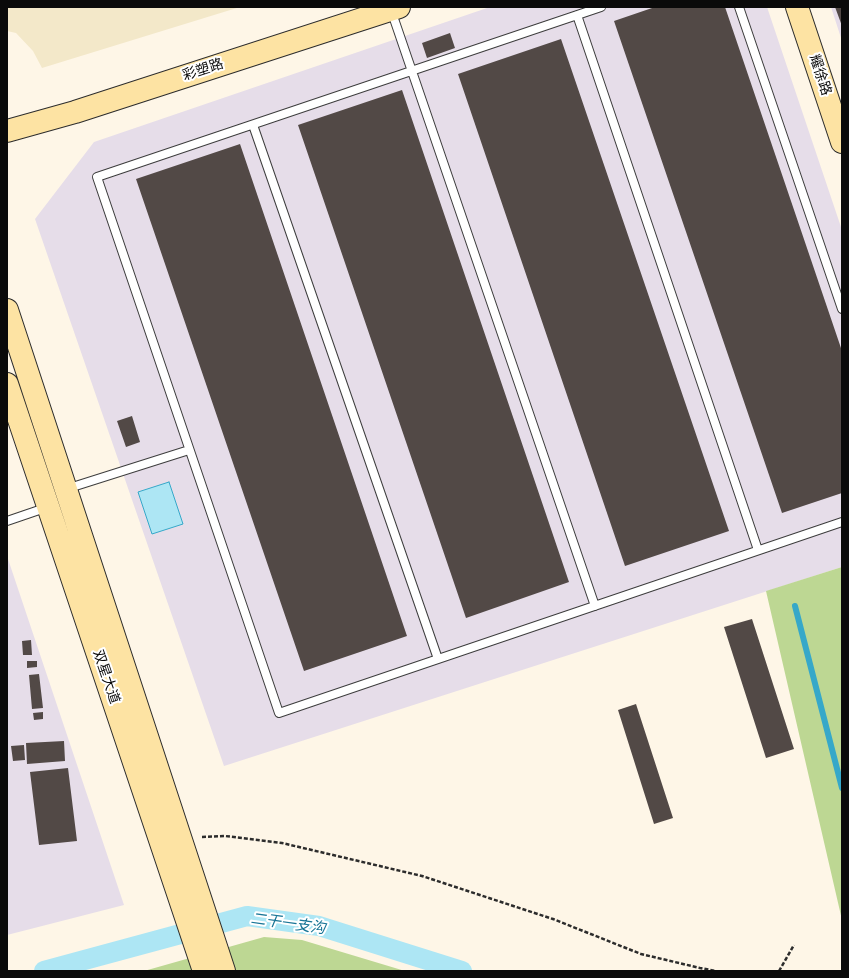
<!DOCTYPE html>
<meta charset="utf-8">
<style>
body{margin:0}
#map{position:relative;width:849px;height:978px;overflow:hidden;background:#fef6e7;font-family:Merriweather,serif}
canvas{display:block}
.frame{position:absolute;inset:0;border:8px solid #0a0a0a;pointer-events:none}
</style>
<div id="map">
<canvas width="849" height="978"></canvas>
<div class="frame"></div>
</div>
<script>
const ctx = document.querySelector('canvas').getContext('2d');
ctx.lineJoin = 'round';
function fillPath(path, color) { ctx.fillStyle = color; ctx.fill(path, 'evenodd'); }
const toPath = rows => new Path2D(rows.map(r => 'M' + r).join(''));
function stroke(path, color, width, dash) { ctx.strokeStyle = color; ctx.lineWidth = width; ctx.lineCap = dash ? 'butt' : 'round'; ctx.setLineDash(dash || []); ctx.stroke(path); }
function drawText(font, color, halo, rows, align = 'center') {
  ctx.font = font + ' Merriweather,"Noto Sans SC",serif'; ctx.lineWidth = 4; ctx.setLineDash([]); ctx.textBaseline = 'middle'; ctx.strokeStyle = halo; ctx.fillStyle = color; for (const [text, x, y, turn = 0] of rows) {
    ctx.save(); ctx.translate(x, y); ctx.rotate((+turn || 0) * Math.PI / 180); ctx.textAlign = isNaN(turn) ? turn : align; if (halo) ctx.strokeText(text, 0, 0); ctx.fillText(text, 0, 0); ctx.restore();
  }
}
fillPath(toPath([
 [490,7,767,7,842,230,842,567,224,766,35,219,94,142],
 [831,7,842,7,842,41],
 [7,556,124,905,7,935]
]), '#e6dde9');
fillPath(toPath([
 [7,7,240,7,42,68,33,51,16,33,7,31]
]), '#f3e8c9');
fillPath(toPath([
 [842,567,842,920,766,591],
 [264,937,302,940,405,971,144,971]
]), '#bdd793');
const water = toPath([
 [169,482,183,524,152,534,138,492,169,482]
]);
fillPath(water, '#ade6f4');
stroke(water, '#36a8c9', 1);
stroke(toPath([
 [795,606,842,788]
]), '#36a8c9', 6);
stroke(toPath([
 [44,971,247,916,319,926,462,971]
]), '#ade6f4', 20);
fillPath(toPath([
 [655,7,725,7,842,351,842,493,782,513,614,21],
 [835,7,842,7,842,26],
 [450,33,455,48,427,58,422,43],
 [561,39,729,531,625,566,458,74],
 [402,90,569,582,466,618,298,125],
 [240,144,407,636,304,671,136,179],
 [132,416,140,442,126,447,117,421],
 [752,619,794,749,766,758,724,627],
 [31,640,32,655,23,655,22,641],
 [27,661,37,661,37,667,27,668],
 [39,674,43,708,32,709,29,675],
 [636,704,673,818,654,824,618,710],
 [43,712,43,719,34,720,33,713],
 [64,741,65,761,27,764,26,743],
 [24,745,25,760,13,761,11,746],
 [68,768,77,841,39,845,30,772]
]), '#524946');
const lane = toPath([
 [601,7,97,177,279,713,842,522],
 [739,7,842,309],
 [391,10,595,606],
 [577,15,758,550],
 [253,125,438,659],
 [66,489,189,450],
 [7,521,48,507]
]);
const secondary = toPath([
 [797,7,842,142],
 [7,131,75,112,399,7],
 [7,310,224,971],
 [7,384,204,971]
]);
stroke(lane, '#3d3d3d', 10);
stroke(secondary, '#2c2c2c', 24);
stroke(toPath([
 [202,837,225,836,282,843,422,876,553,919,641,954,700,968,716,971],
 [779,971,794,945]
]), '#2c2c2c', 2.5, [4, 2]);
stroke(lane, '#fff', 8);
stroke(secondary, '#fde3a3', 22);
drawText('14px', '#0a0a0a', '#fff', [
 ["彩塑路",203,70,-18],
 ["耀徐路",820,75,72],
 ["双星大道",106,677,71]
]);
drawText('italic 15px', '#187596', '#fff', [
 ["二干一支沟",288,924,8]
]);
</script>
